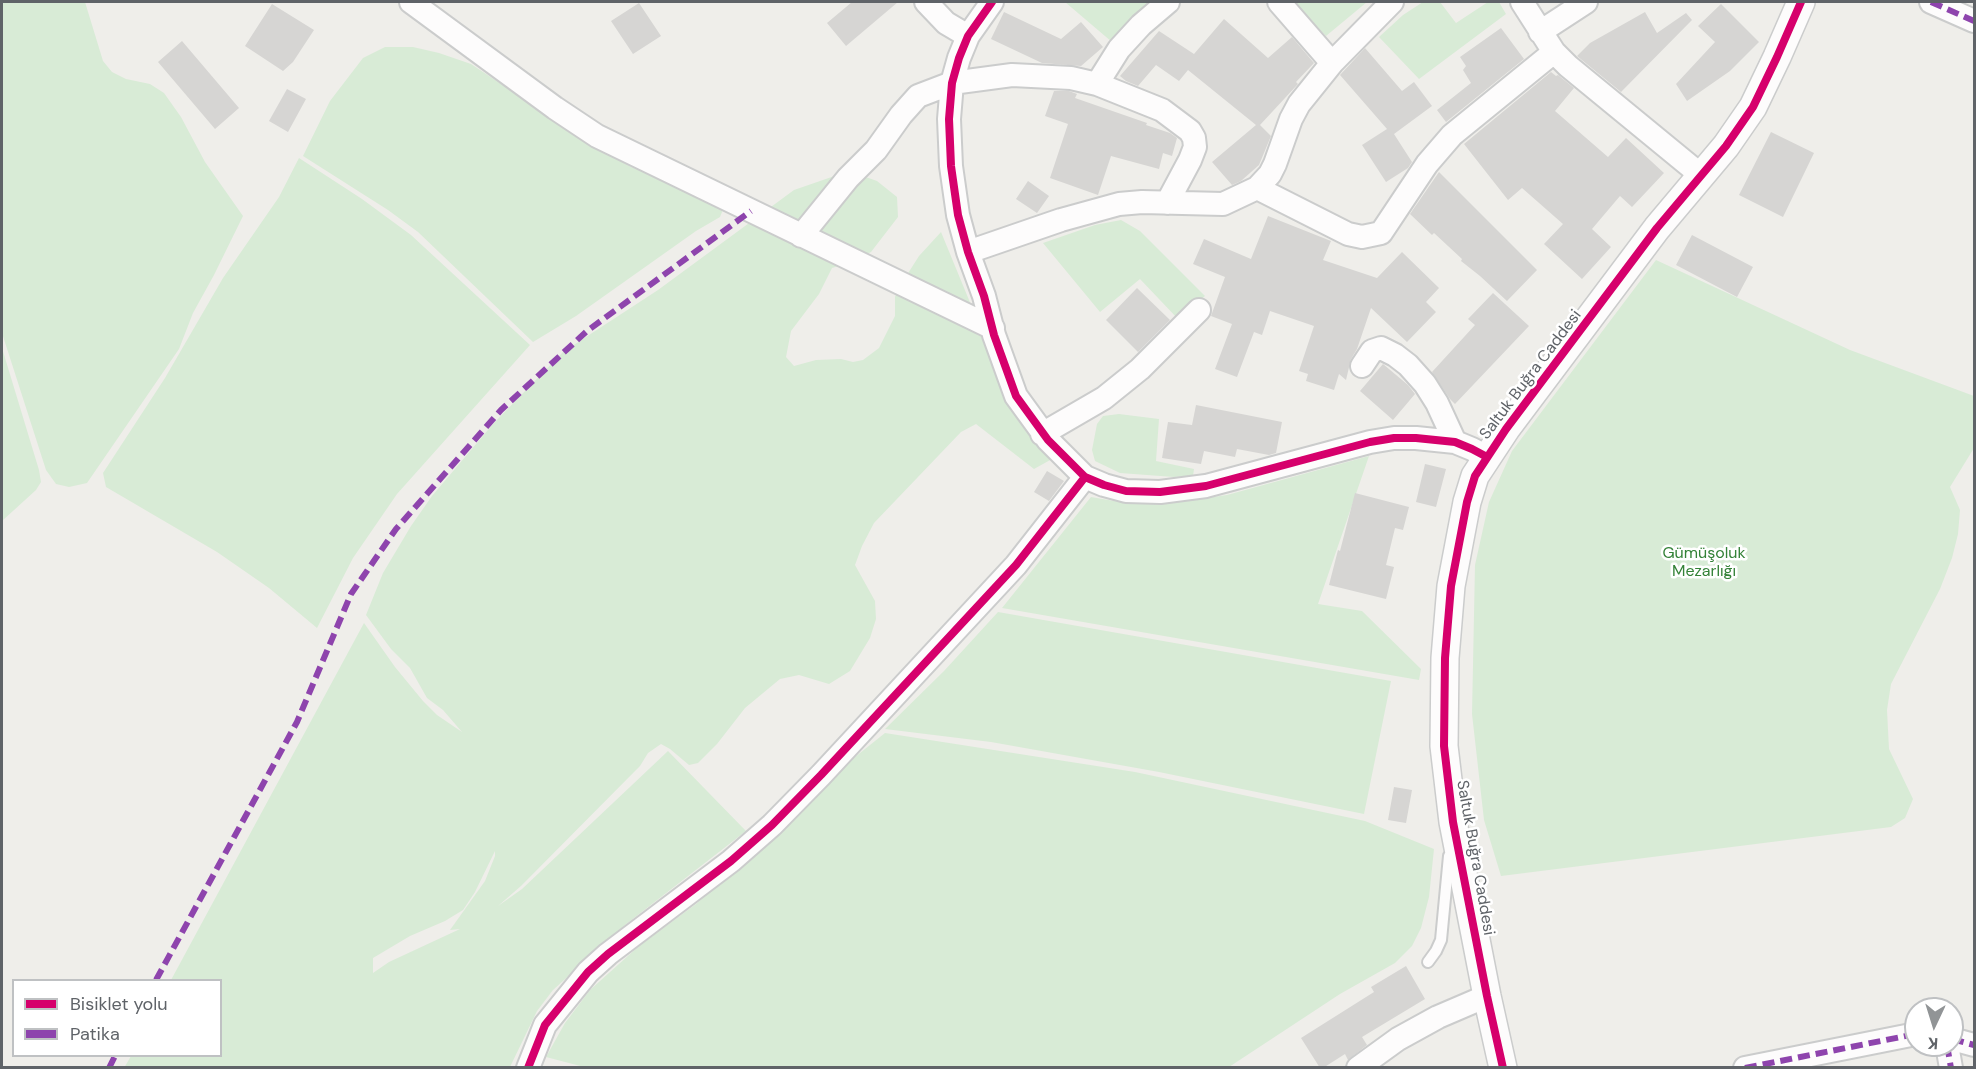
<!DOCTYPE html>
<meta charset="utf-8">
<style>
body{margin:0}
#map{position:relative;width:1976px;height:1069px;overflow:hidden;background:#efeeea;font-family:"DM Sans",sans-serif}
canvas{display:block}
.frame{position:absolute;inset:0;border:3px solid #5f6368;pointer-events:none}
.legend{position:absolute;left:12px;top:979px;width:210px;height:78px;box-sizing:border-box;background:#fff;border:2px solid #bfc1c3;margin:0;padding:8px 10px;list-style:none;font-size:18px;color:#5f6368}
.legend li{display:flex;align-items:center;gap:12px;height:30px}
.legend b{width:30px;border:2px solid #bfc1c3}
.north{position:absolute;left:1904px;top:997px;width:60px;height:60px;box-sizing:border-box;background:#fff;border:2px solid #bfc1c3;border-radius:50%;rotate:184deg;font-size:16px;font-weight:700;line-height:24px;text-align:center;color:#5f6368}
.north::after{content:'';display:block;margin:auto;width:21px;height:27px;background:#919496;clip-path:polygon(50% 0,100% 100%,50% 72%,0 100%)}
</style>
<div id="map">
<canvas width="1976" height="1069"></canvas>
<div class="frame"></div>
<ul class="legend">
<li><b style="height:8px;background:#d6006c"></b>Bisiklet yolu</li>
<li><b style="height:8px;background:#8e44ad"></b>Patika</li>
</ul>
<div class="north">K</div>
</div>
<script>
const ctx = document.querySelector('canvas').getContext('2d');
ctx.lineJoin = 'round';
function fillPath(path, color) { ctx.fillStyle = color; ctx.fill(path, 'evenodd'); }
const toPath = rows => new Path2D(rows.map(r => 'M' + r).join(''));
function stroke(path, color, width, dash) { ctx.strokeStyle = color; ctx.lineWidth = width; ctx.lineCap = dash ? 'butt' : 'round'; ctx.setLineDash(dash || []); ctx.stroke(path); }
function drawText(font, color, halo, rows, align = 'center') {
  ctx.font = font + ' "DM Sans",sans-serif'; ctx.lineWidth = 5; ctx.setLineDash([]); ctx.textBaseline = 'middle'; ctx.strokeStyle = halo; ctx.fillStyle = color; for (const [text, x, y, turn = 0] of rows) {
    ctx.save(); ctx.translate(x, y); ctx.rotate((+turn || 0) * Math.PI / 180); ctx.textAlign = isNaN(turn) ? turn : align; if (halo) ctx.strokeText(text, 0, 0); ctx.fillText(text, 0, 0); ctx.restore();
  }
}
fillPath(toPath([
 [2,2,85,2,103,61,112,72,126,79,150,84,164,93,181,117,205,162,243,216,214,275,193,313,179,349,87,483,69,487,56,484,46,470,2,333],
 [1065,2,1157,2,1112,42],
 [1292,2,1367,2,1326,36],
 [1423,2,1440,2,1456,23,1488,2,1499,2,1506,14,1419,79,1379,37,1403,15],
 [385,47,413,47,439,53,471,64,593,145,631,167,699,191,724,207,720,217,696,231,576,316,533,342,418,232,388,210,303,156,330,101,363,58],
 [299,158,362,199,411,235,530,345,397,494,353,558,317,628,269,588,217,552,106,487,103,473,165,378,223,278,279,197],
 [849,171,877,181,897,197,898,217,871,252,851,262,832,268,819,294,791,331,786,357,794,366,816,360,841,359,853,362,863,360,879,348,895,316,895,297,898,289,919,256,941,232,976,317,993,366,1011,408,1052,459,1034,469,976,424,961,432,874,523,862,546,855,565,875,601,876,619,870,638,850,671,829,684,799,675,780,679,745,708,717,744,698,763,689,765,670,749,661,744,648,753,640,766,521,886,498,906,522,889,668,751,746,831,625,925,553,990,537,1011,510,1067,124,1068,131,1056,220,1056,220,980,171,980,364,623,395,667,423,701,437,715,462,732,443,710,427,698,410,668,391,649,366,615,383,573,411,526,432,496,493,424,563,352,658,290,794,190],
 [495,851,495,856,485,881,450,930,460,929,389,962,373,973,373,958,410,936,445,921,463,910,475,892],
 [1121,220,1140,231,1205,296,1178,319,1140,279,1100,312,1043,243,1095,225],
 [1656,260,1850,350,1974,396,1974,448,1950,487,1960,510,1958,534,1952,558,1940,589,1891,684,1887,710,1889,749,1913,799,1905,818,1891,827,1501,876,1484,820,1472,714,1475,565,1489,502,1512,451],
 [2,348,39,470,41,482,36,490,2,521],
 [1119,414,1159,419,1156,461,1194,469,1193,476,1174,477,1120,473,1095,461,1092,450,1097,424,1103,416],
 [1369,456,1318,604,1362,611,1421,669,1419,680,1002,608,1091,497,1126,503,1178,502,1227,495],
 [998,612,1391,681,1364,814,1159,772,991,742,885,729,944,671],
 [885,733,1135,772,1365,821,1434,849,1429,897,1421,928,1412,946,1395,963,1340,994,1229,1067,588,1068,546,1057,565,1023,590,990,639,946,696,904,820,792,855,757]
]), '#d8ebd6');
fillPath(toPath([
 [852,2,898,2,846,46,827,23],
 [639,3,661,36,633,54,611,21],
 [272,4,314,30,293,62,283,71,245,46],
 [1721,4,1759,42,1730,71,1687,101,1676,84,1715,42,1698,26],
 [1004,12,1061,39,1081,22,1103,47,1081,66,1042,63,991,39],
 [1645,12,1657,33,1686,13,1692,20,1621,92,1577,56,1590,43],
 [1224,19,1268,58,1292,37,1314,63,1296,82,1298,84,1260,125,1271,136,1259,165,1241,181,1232,185,1212,162,1256,125,1188,70,1179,81,1156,65,1138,86,1126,81,1120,76,1159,31,1194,54],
 [1501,28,1524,59,1446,122,1437,110,1471,83,1463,70,1466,66,1460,57],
 [182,41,239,108,215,129,158,62],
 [1365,48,1402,91,1414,82,1432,106,1394,134,1412,162,1408,168,1386,182,1362,145,1387,129,1340,75],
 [1551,72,1556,76,1558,75,1574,88,1555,111,1608,157,1626,138,1664,173,1632,207,1620,196,1592,229,1611,247,1582,279,1544,244,1563,224,1522,188,1508,200,1464,144],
 [287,89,306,99,288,132,269,121],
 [1054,91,1069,91,1077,94,1075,98,1147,123,1146,125,1170,133,1177,138,1172,156,1163,153,1159,169,1111,156,1098,195,1050,178,1068,124,1045,116],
 [1771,132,1814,153,1783,217,1739,195],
 [1439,172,1537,270,1507,301,1480,276,1461,261,1462,259,1434,233,1432,235,1410,214],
 [1028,181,1049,196,1037,213,1016,199],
 [1268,216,1331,241,1323,260,1377,278,1402,252,1439,288,1426,302,1436,312,1407,342,1371,308,1357,349,1351,359,1346,380,1339,374,1334,390,1306,381,1308,374,1299,371,1314,326,1270,311,1262,335,1254,332,1237,377,1215,369,1232,324,1211,316,1225,277,1193,264,1204,239,1251,259],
 [1692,235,1753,267,1737,297,1676,265],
 [1137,288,1170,320,1138,352,1106,320],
 [1493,293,1529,326,1455,404,1450,399,1432,372,1475,325,1468,319],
 [1383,364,1408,385,1415,394,1393,420,1360,391],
 [1196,405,1282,422,1276,453,1269,455,1237,449,1235,457,1204,451,1201,464,1162,458,1168,422,1192,425],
 [1425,464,1446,469,1436,507,1416,502],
 [1047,471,1064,481,1049,501,1034,492],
 [1355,493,1409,507,1403,530,1395,528,1386,565,1394,567,1386,599,1329,585,1338,550,1340,551],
 [1394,787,1412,790,1406,823,1388,820],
 [1406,966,1425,999,1362,1037,1367,1045,1348,1060,1345,1054,1323,1068,1320,1068,1301,1038,1374,992,1371,987]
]), '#d6d5d3');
const service = toPath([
 [1428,962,1436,951,1441,940,1449,856]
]);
const minor = toPath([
 [411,2,555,108,597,136,993,328],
 [926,2,946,23,968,36],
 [992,2,968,36,959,58,952,83,949,119,951,166,958,215,968,252,984,296,994,335,1016,396,1048,440,1085,477,1104,485,1126,491,1160,492,1206,486,1370,442,1394,438,1416,438,1455,442,1472,449,1487,457],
 [1279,2,1332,63],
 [1522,2,1554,52,1568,66,1702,176],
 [1931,2,1974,21],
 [1540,32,1586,2],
 [1097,84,1119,49,1141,25,1168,2],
 [1257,188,1348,234,1362,237,1381,233,1427,164,1452,135,1554,52],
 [801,236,848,178,876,150,901,115,918,96,952,83,1012,75,1071,78,1097,84,1162,110,1190,131,1194,138,1195,147,1190,160,1167,203],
 [968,252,1061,220,1119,204,1142,202,1223,204,1257,188,1270,174,1275,164,1291,119,1299,104,1332,63,1392,2],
 [1362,366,1372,351,1381,348,1395,355,1408,365,1425,384,1437,403,1455,442],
 [1042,434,1104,398,1140,369,1199,310],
 [1952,1039,1974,1045],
 [1947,1045,1951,1068],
 [528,1068,545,1025,588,972,608,954,731,861,772,825,821,775,1016,565,1085,477],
 [1358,1068,1398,1039,1438,1017,1487,996],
 [1745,1068,1916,1034]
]);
const tertiary = toPath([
 [1503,1068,1487,996,1453,822,1444,746,1445,658,1451,586,1467,502,1475,476,1506,429,1657,228,1726,146,1753,107,1777,57,1801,2]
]);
stroke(service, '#cbcccc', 14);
stroke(minor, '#cbcccc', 26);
stroke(tertiary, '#cbcccc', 30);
stroke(service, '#fdfcfc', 10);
stroke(minor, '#fdfcfc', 22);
stroke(tertiary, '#fdfcfc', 27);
stroke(toPath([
 [1931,2,1974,21],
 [156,980,297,722,351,594,396,529,501,410,587,331,751,211],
 [1952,1039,1974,1045],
 [1947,1045,1951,1068],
 [109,1068,115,1056],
 [1745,1068,1916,1034]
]), '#8e44ad', 6, [12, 6]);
stroke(toPath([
 [992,2,968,36,959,58,952,83,949,119,951,166,958,215,968,252,984,296,994,335,1016,396,1048,440,1085,477,1104,485,1126,491,1160,492,1206,486,1370,442,1394,438,1416,438,1455,442,1472,449,1487,457],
 [528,1068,545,1025,588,972,608,954,731,861,772,825,821,775,1016,565,1085,477],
 [1503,1068,1487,996,1453,822,1444,746,1445,658,1451,586,1467,502,1475,476,1506,429,1657,228,1726,146,1753,107,1777,57,1801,2]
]), '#d6006c', 8);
drawText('16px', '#5f6368', '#fff', [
 ["Saltuk Buğra Caddesi",1531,375,-53],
 ["Saltuk Buğra Caddesi",1475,858,80]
]);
drawText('16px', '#348238', '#fff', [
 ["Gümüşoluk",1704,554],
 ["Mezarlığı",1704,572]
]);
</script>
